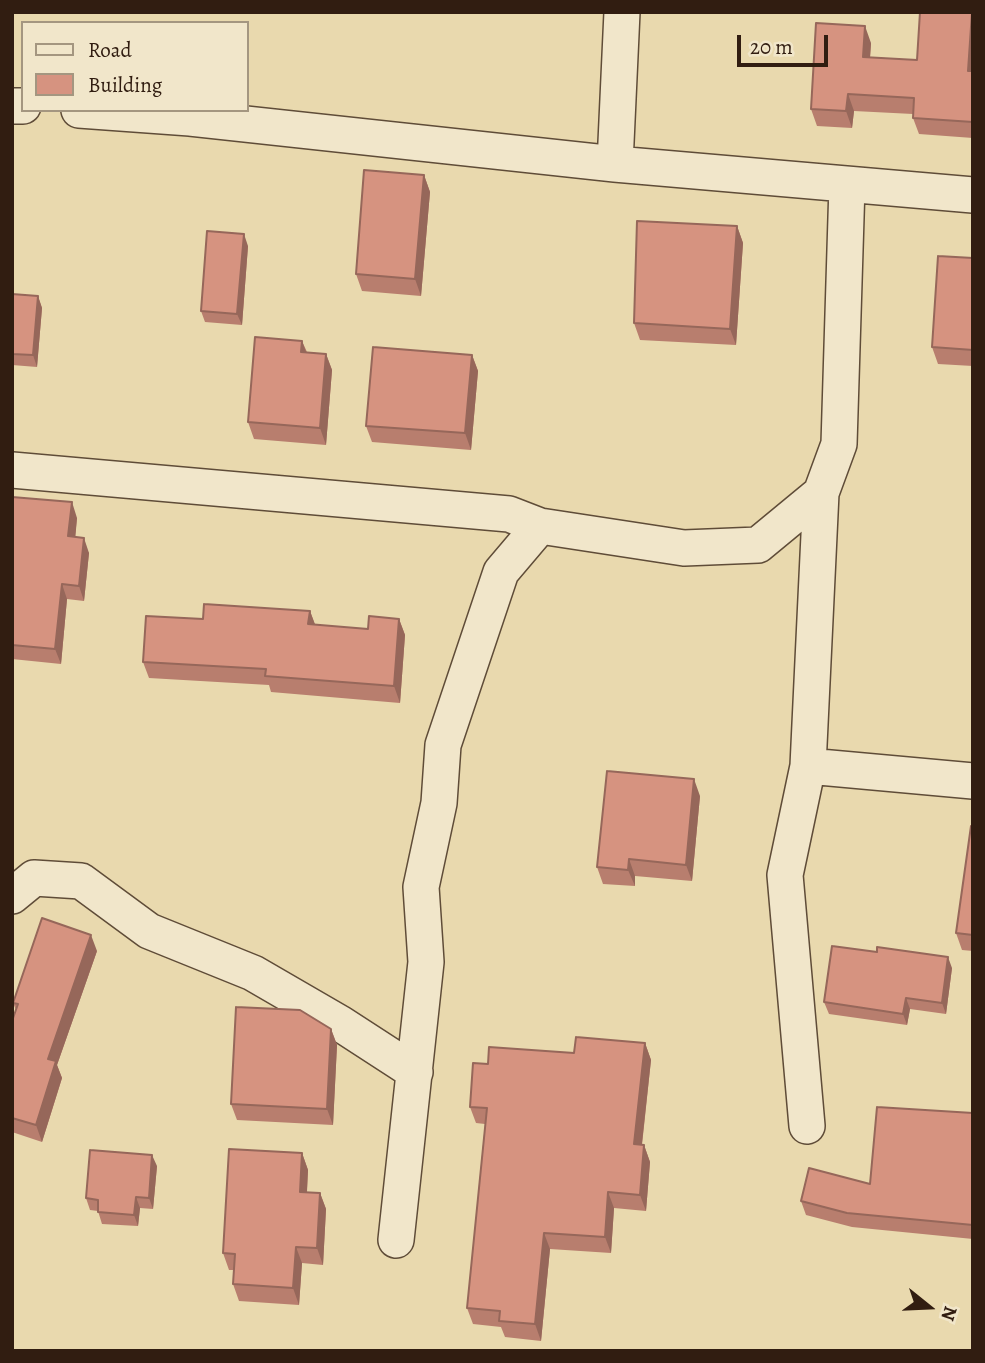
<!DOCTYPE html>
<style>
body{margin:0}
#map{position:relative;width:985px;height:1363px;overflow:hidden;background:#e9d9ae;font-family:Alegreya,serif}
canvas{display:block}
.frame{position:absolute;inset:0;border:14px solid #311d11;pointer-events:none}
.legend{position:absolute;left:21px;top:21px;width:228px;height:91px;box-sizing:border-box;background:#f1e6ca;border:2px solid #a49680;margin:0;padding:9px 12px;list-style:none;font-size:21px;color:#311d11}
.legend li{display:flex;align-items:center;gap:14px;height:35px}
.legend b{width:35px;border:2px solid #a49680}
.north{position:absolute;left:894px;top:1272px;width:70px;height:70px;-webkit-text-stroke:5px #f1e6ca;paint-order:stroke;rotate:108deg;font-size:19px;font-weight:700;line-height:28px;text-align:center;color:#311d11}
.north::after{content:'';display:block;margin:auto;width:24px;height:32px;background:#311d11;clip-path:polygon(50% 0,100% 100%,50% 72%,0 100%)}
.scale{position:absolute;left:737px;top:35px;width:91px;height:32px;box-sizing:border-box;border:4px solid #311d11;border-top:0;padding-left:9px;font-size:21px;line-height:24px;white-space:nowrap;color:#311d11;-webkit-text-stroke:5px #f1e6ca;paint-order:stroke}
</style>
<div id="map">
<canvas width="985" height="1363"></canvas>
<div class="frame"></div>
<ul class="legend">
<li><b style="height:9px;background:#f1e6ca"></b>Road</li>
<li><b style="height:19px;background:#d69380"></b>Building</li>
</ul>
<div class="north">N</div>
<div class="scale">20 m</div>
</div>
<script>
const ctx = document.querySelector('canvas').getContext('2d');
ctx.lineJoin = 'round';
const toPath = rows => new Path2D(rows.map(r => 'M' + r).join(''));
function stroke(path, color, width, dash) { ctx.strokeStyle = color; ctx.lineWidth = width; ctx.lineCap = dash ? 'butt' : 'round'; ctx.setLineDash(dash || []); ctx.stroke(path); }
function fillPath(path, color) { ctx.fillStyle = color; ctx.fill(path, 'evenodd'); }
const minor = toPath([
 [12,106,23,106],
 [79,110,190,118,615,164,973,195],
 [615,164,622,12],
 [12,470,509,514,540,526,684,548,758,545,821,493],
 [808,766,973,781],
 [12,896,34,878,81,881,149,931,253,973,341,1024,415,1072],
 [807,1126,785,875,808,766,821,493,839,444,847,185],
 [396,1240,426,962,421,887,439,803,443,745,501,572,540,526]
]);
stroke(minor, '#5f4c38', 38);
stroke(minor, '#f1e6ca', 35);
fillPath(toPath([
 [973,12,973,138,919,134,913,118,913,114,854,111,852,128,817,126,811,109,871,43,870,57,917,60],
 [424,175,430,192,421,296,362,291,356,274],
 [737,226,743,243,736,345,640,340,634,323],
 [248,246,242,325,205,322,201,311],
 [973,258,973,366,938,364,932,347],
 [12,294,38,296,42,308,37,367,12,365],
 [302,341,307,352,326,354,332,370,326,445,254,439,248,422],
 [472,355,478,371,471,450,372,442,366,426],
 [12,497,77,518,75,537,89,553,84,601,67,599,61,664,12,659],
 [310,611,315,625,368,629,399,619,405,635,400,703,271,692,269,685,149,678,143,662,203,619],
 [700,796,692,881,635,876,635,886,603,884,597,867],
 [973,826,973,951,962,950,956,933],
 [97,951,57,1065,62,1078,42,1142,12,1132,12,1021,16,1010,13,1003],
 [952,968,946,1014,910,1009,907,1025,829,1014,824,1002],
 [331,1029,337,1045,333,1125,237,1120,231,1104],
 [645,1043,651,1060,642,1145,644,1145,650,1162,646,1211,614,1208,611,1253,550,1249,541,1341,505,1337,501,1327,473,1324,467,1308,485,1124,476,1123,470,1107,574,1053],
 [973,1113,973,1239,852,1227,806,1215,801,1201,870,1184],
 [302,1153,308,1170,307,1192,320,1193,326,1209,323,1265,302,1263,299,1305,239,1301,233,1284,234,1270,229,1270,223,1253],
 [157,1166,153,1209,140,1208,138,1226,102,1224,98,1211,90,1210,86,1198]
]), '#b87e6e');
fillPath(toPath([
 [973,12,973,83,968,71],
 [865,26,871,43,869,73,863,57],
 [848,94,854,111,852,128,846,111],
 [424,175,430,192,421,296,415,279],
 [737,226,743,243,736,345,730,329],
 [244,234,248,246,242,325,237,314],
 [38,296,42,308,37,367,33,355],
 [302,341,308,357,301,352],
 [326,354,332,370,326,445,320,428],
 [472,355,478,371,471,450,465,433],
 [72,502,77,518,74,552,68,536],
 [84,538,89,553,84,601,79,586],
 [62,584,67,599,61,664,55,649],
 [310,611,316,627,308,624],
 [399,619,405,635,400,703,394,686],
 [694,779,700,796,692,881,686,865],
 [629,859,635,876,635,886,628,870],
 [91,935,97,951,57,1065,62,1078,42,1142,36,1125,48,1059],
 [948,957,952,968,946,1014,942,1003],
 [906,998,910,1009,907,1025,903,1014],
 [331,1029,337,1045,333,1125,327,1109],
 [645,1043,651,1060,640,1161,634,1144],
 [644,1145,650,1162,646,1211,640,1195],
 [302,1153,308,1170,306,1208,300,1192],
 [152,1155,157,1166,153,1209,149,1198],
 [608,1192,614,1208,611,1253,605,1237],
 [320,1193,326,1209,323,1265,317,1248],
 [136,1197,140,1208,138,1226,134,1215],
 [544,1233,550,1249,541,1341,535,1324],
 [296,1247,302,1263,299,1305,293,1288]
]), '#96675a');
const building = toPath([
 [920,12,972,12,968,71,973,71,973,122,913,118,914,98,848,94,846,111,811,109,816,23,865,26,863,57,917,60,920,12],
 [364,170,424,175,415,279,356,274,364,170],
 [637,221,737,226,730,329,634,323,637,221],
 [207,231,244,234,237,314,201,311,207,231],
 [938,256,973,258,973,350,932,347,938,256],
 [12,294,38,296,33,355,12,354,12,294],
 [255,337,302,341,301,352,326,354,320,428,248,422,255,337],
 [373,347,472,355,465,433,366,426,373,347],
 [12,497,72,502,68,536,84,538,79,586,62,584,55,649,12,645,12,497],
 [204,604,310,611,308,624,368,629,369,616,399,619,394,686,265,676,266,669,143,662,146,616,203,619,204,604],
 [607,771,694,779,686,865,629,859,628,870,597,867,607,771],
 [971,826,973,826,973,935,956,933,971,826],
 [42,918,91,935,48,1059,56,1061,36,1125,12,1118,12,1021,18,1004,13,1003,42,918],
 [832,946,877,952,877,947,948,957,942,1003,906,998,903,1014,824,1002,832,946],
 [236,1007,300,1010,331,1029,327,1109,231,1104,236,1007],
 [576,1037,645,1043,634,1144,644,1145,640,1195,608,1192,605,1237,544,1233,535,1324,499,1321,500,1311,467,1308,487,1108,470,1107,473,1063,488,1064,489,1047,574,1053,576,1037],
 [877,1107,973,1113,973,1225,847,1213,801,1201,809,1168,870,1184,877,1107],
 [229,1149,302,1153,300,1192,320,1193,317,1248,296,1247,293,1288,233,1284,235,1254,223,1253,229,1149],
 [90,1150,152,1155,149,1198,136,1197,134,1215,98,1212,98,1200,86,1198,90,1150]
]);
fillPath(building, '#d69380');
stroke(building, '#96675a', 2);
</script>
